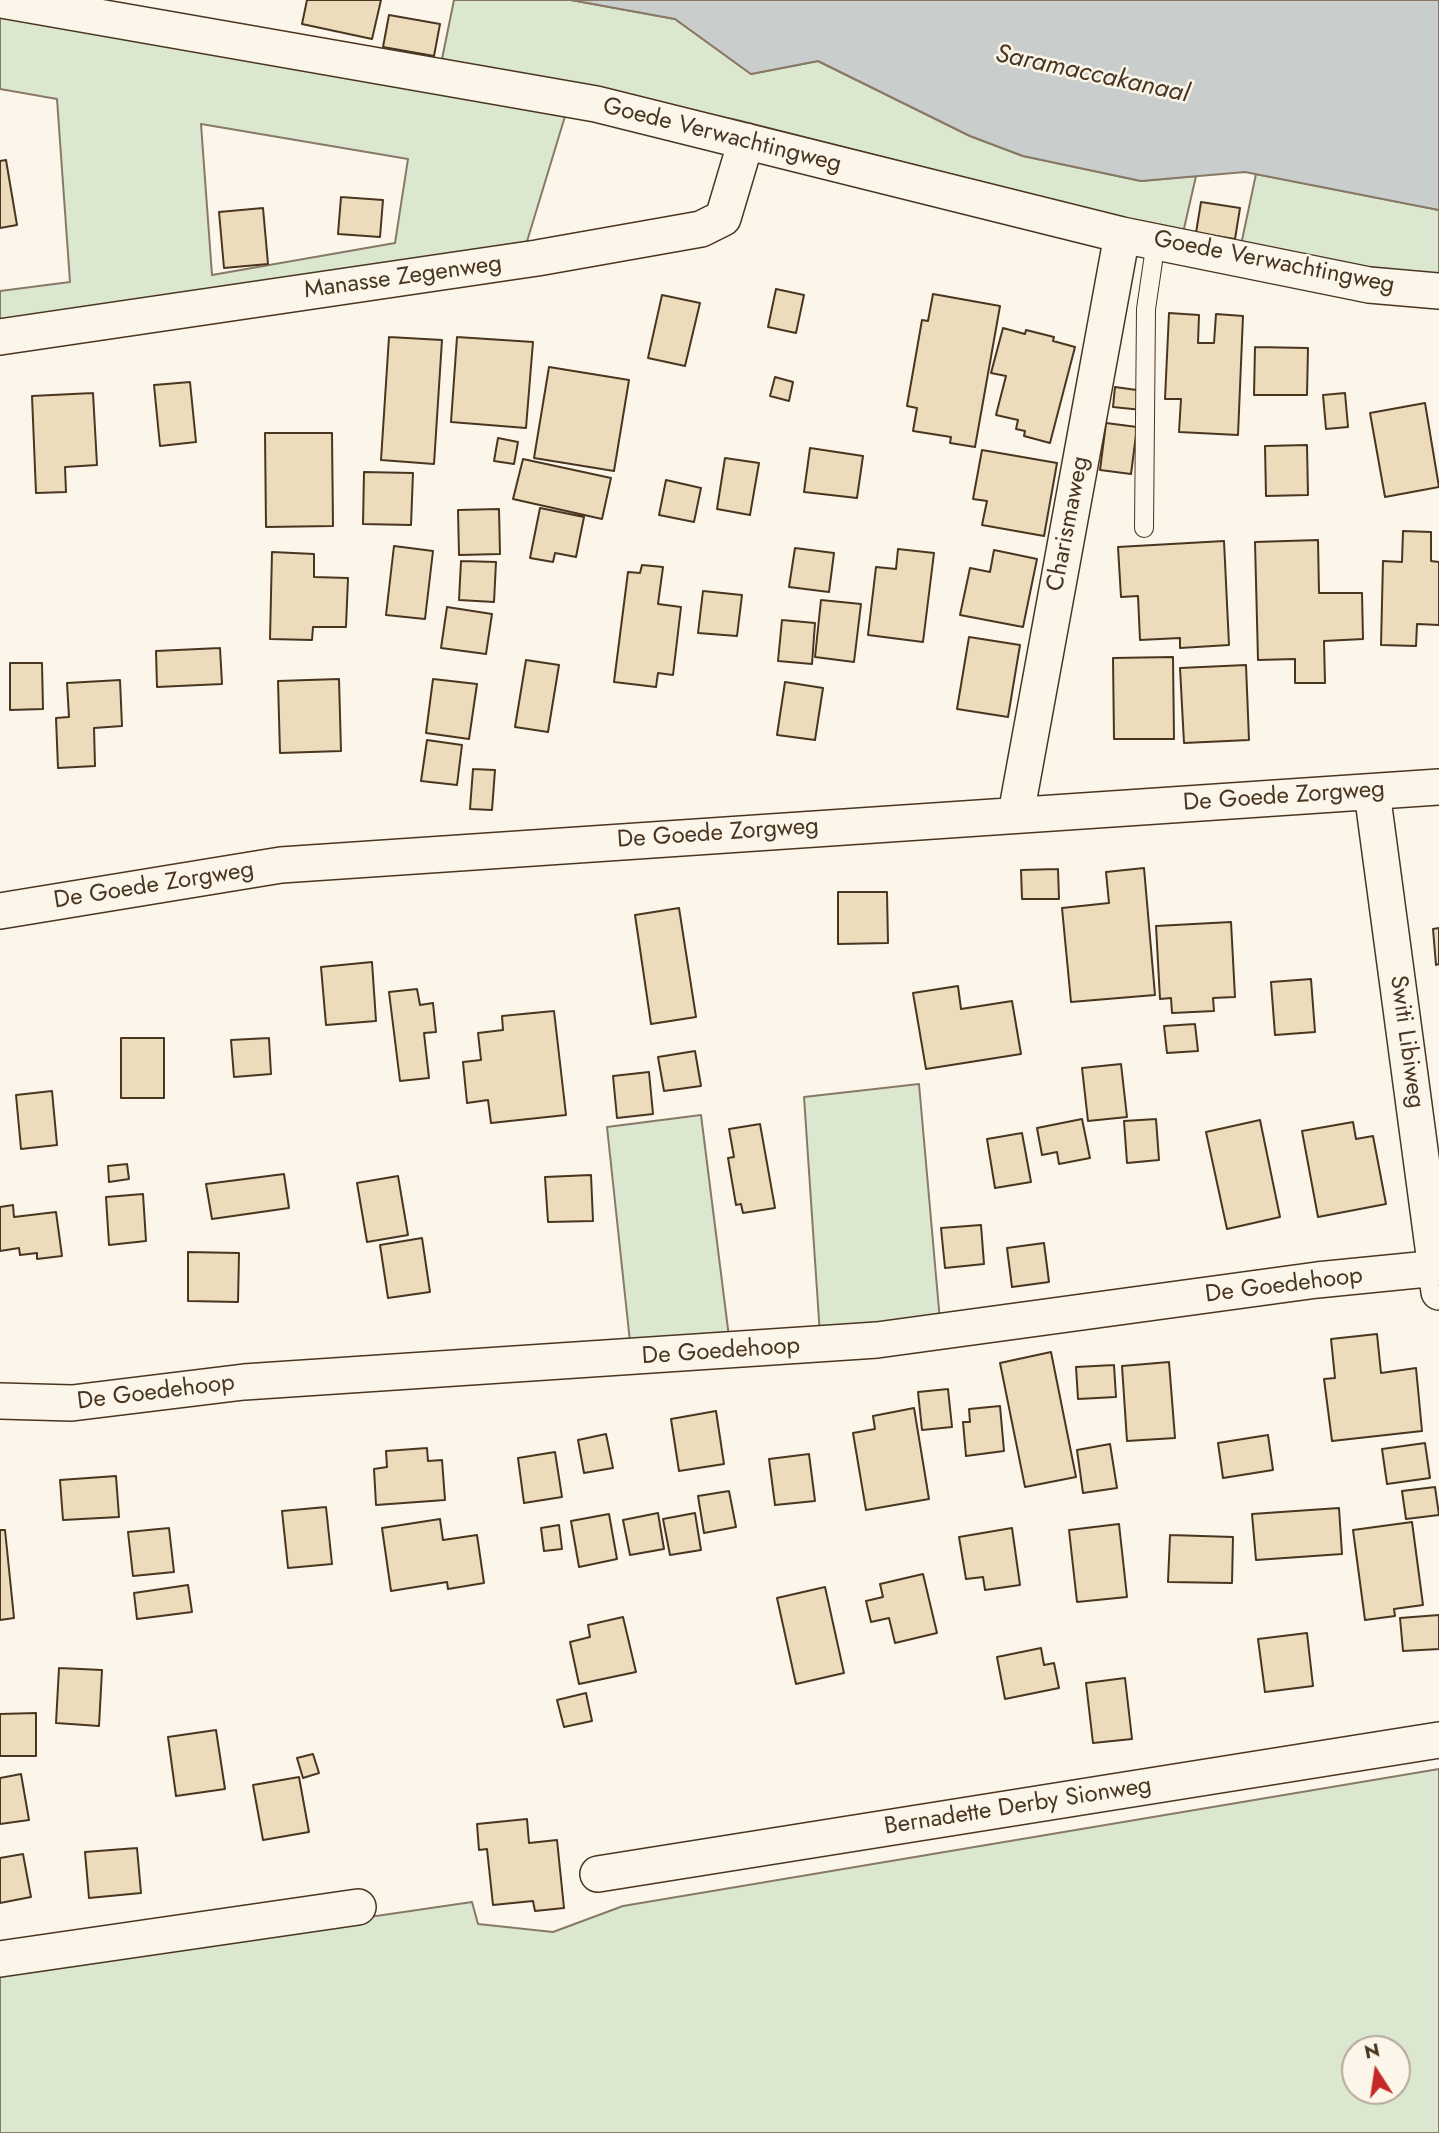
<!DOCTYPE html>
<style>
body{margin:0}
#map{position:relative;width:1439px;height:2133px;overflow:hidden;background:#fbf6e9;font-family:Jost,sans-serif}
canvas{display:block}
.north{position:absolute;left:1341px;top:2035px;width:70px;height:70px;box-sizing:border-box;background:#fbf6e9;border:2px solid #b4a999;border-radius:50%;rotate:348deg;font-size:19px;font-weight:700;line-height:28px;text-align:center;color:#4a3520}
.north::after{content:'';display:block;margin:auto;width:24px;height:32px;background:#c62828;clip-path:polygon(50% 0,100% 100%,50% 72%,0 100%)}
</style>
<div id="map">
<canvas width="1439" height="2133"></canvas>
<div class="north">N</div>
</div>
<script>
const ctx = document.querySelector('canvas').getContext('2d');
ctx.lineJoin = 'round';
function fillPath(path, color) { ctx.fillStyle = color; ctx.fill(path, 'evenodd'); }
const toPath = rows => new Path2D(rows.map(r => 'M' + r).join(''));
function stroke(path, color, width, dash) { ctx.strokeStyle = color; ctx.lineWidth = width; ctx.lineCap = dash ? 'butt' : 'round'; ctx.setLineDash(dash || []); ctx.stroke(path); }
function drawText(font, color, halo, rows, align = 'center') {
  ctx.font = font + ' Jost,sans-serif'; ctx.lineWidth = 5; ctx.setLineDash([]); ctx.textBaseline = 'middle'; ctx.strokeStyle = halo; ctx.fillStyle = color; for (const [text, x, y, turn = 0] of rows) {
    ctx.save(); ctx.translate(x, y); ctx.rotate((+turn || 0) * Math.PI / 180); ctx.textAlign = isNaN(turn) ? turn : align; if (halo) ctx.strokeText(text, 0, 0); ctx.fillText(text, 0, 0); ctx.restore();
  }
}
const green = toPath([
 [454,0,571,0,675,19,751,74,818,61,970,136,1023,156,1141,181,1196,176,1183,233,737,120,442,59,454,0],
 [0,17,566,113,525,248,0,327,0,291,70,282,57,99,0,89,0,17],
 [201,124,408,159,395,243,212,275,201,124],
 [1256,174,1439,210,1439,278,1386,273,1241,245,1256,174],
 [919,1084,940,1321,820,1335,804,1097,919,1084],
 [701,1115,729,1337,630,1342,607,1127,701,1115],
 [1439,1769,1439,2133,0,2133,0,1971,472,1902,478,1924,553,1932,623,1906,1439,1769],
 [1355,2049,1397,2049,1397,2091,1355,2091,1355,2049]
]);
fillPath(green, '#dce7d0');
stroke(green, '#887966', 2);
const water = toPath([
 [571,0,1439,0,1439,210,1245,172,1141,181,1023,156,970,136,818,61,751,74,675,19,571,0]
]);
fillPath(water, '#c9cecd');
stroke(water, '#887966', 2);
const building = toPath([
 [307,0,381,0,372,39,302,24,307,0],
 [389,15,440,24,434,56,383,47,389,15],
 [6,160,17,225,0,228,0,161,6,160],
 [341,197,383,200,380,237,338,234,341,197],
 [1201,202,1240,208,1235,239,1196,233,1201,202],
 [263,208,268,264,224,268,219,212,263,208],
 [776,289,804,295,796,333,768,327,776,289],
 [933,294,1000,306,975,447,950,443,951,437,913,431,917,408,907,406,922,320,928,321,933,294],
 [662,295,700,303,685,366,648,358,662,295],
 [1169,313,1199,315,1198,343,1214,343,1216,314,1243,316,1238,435,1179,432,1181,399,1165,399,1169,313],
 [1003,328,1025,334,1026,330,1054,337,1053,341,1075,347,1050,443,1024,436,1025,431,1016,429,1018,420,996,415,1006,376,991,373,1003,328],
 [389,337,442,340,434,464,381,460,389,337],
 [457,337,533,342,526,428,451,422,457,337],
 [1255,347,1308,348,1307,395,1254,395,1255,347],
 [549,367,629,380,614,471,534,458,549,367],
 [775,377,793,382,789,401,770,396,775,377],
 [190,382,196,442,160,446,154,385,190,382],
 [1115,387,1144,391,1142,410,1113,407,1115,387],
 [93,393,97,465,65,467,66,492,36,493,32,396,93,393],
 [1345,393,1348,427,1326,429,1323,395,1345,393],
 [1425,403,1439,487,1385,497,1370,413,1425,403],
 [1106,423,1137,427,1131,474,1100,470,1106,423],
 [265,433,332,433,333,526,266,527,265,433],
 [498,438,518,442,514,464,494,461,498,438],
 [1307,445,1308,495,1266,496,1265,446,1307,445],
 [810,448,863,456,857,498,804,492,810,448],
 [982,450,1057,463,1044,536,982,525,987,501,973,499,982,450],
 [725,458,759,463,750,515,717,509,725,458],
 [523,459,611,478,602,519,513,499,523,459],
 [364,472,413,473,411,525,363,524,364,472],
 [666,480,701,488,694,522,659,515,666,480],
 [540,508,584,517,576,557,555,553,553,562,530,558,540,508],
 [499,509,500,554,459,555,458,510,499,509],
 [1403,531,1431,532,1431,561,1439,562,1439,625,1417,624,1416,646,1381,645,1383,561,1402,562,1403,531],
 [1318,540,1319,593,1362,593,1363,639,1324,641,1325,683,1295,683,1295,659,1258,660,1255,542,1318,540],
 [1224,541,1229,645,1180,648,1180,638,1140,640,1138,596,1121,597,1118,547,1224,541],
 [394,546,433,551,425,619,386,615,394,546],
 [795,548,834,553,829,592,789,587,795,548],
 [898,549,934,553,923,642,868,635,876,567,896,569,898,549],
 [994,550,1037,559,1023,627,960,615,970,568,990,572,994,550],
 [272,552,314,554,314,577,348,578,346,627,313,627,312,640,270,639,272,552],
 [461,561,496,562,494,602,459,600,461,561],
 [642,565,663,567,658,604,681,607,673,675,658,673,656,687,614,682,628,572,640,573,642,565],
 [703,591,742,595,737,636,698,633,703,591],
 [821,600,861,604,854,662,815,657,821,600],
 [447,607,492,614,486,654,441,648,447,607],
 [782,620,815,623,812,664,778,661,782,620],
 [969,637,1020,645,1008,717,957,709,969,637],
 [220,648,222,684,157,687,156,651,220,648],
 [1173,657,1174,739,1114,739,1113,658,1173,657],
 [526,660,559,665,548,732,515,727,526,660],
 [10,663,42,663,43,709,10,710,10,663],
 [1246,665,1249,740,1184,743,1180,668,1246,665],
 [339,679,341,751,280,753,278,681,339,679],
 [433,679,477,684,469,739,426,733,433,679],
 [120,680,122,726,94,728,95,766,58,768,56,718,69,717,67,683,120,680],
 [785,682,823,688,815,740,777,735,785,682],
 [427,740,462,745,457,785,421,781,427,740],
 [473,769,495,770,492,810,470,809,473,769],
 [1144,868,1155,995,1071,1002,1062,908,1109,903,1106,872,1144,868],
 [1058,869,1059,899,1022,899,1021,870,1058,869],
 [838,892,887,892,888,943,838,944,838,892],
 [679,908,696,1017,651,1024,635,915,679,908],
 [1231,922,1235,997,1213,998,1214,1011,1172,1013,1171,998,1160,999,1156,926,1231,922],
 [1439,928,1439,964,1436,965,1433,929,1439,928],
 [372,962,376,1021,326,1025,321,967,372,962],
 [1311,979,1315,1032,1275,1035,1271,982,1311,979],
 [958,986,961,1009,1012,1001,1021,1054,926,1069,913,993,958,986],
 [417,989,420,1005,433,1003,436,1032,424,1033,429,1078,400,1081,389,992,417,989],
 [554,1011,566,1115,491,1123,488,1100,467,1103,463,1062,481,1060,478,1033,503,1030,502,1016,554,1011],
 [1195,1024,1198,1051,1167,1053,1164,1026,1195,1024],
 [121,1038,164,1038,164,1098,121,1098,121,1038],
 [269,1038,271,1074,234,1077,231,1040,269,1038],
 [695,1051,701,1086,664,1091,658,1057,695,1051],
 [1121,1064,1127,1117,1088,1121,1082,1068,1121,1064],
 [649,1072,653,1114,617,1118,613,1076,649,1072],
 [52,1091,57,1145,21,1149,16,1095,52,1091],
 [1082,1119,1090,1158,1059,1164,1057,1152,1042,1155,1037,1128,1082,1119],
 [1156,1119,1159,1160,1127,1163,1124,1121,1156,1119],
 [1260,1120,1280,1217,1227,1229,1206,1132,1260,1120],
 [1353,1122,1356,1139,1373,1136,1386,1204,1318,1217,1302,1131,1353,1122],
 [760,1124,775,1208,743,1213,741,1204,736,1205,728,1158,734,1157,729,1129,760,1124],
 [1022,1133,1031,1182,995,1188,987,1139,1022,1133],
 [127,1164,129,1179,109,1182,108,1166,127,1164],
 [284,1174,289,1208,212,1219,206,1184,284,1174],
 [591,1175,593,1221,548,1222,545,1177,591,1175],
 [398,1176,408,1235,367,1242,357,1183,398,1176],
 [143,1194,146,1241,109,1245,106,1197,143,1194],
 [13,1205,14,1217,56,1212,62,1256,37,1259,37,1253,20,1255,19,1248,0,1251,0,1207,13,1205],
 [981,1225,984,1264,945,1268,941,1228,981,1225],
 [422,1238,430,1292,388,1298,380,1245,422,1238],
 [1044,1243,1049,1282,1012,1287,1007,1248,1044,1243],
 [188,1252,239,1253,238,1302,188,1301,188,1252],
 [1377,1334,1381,1373,1416,1368,1422,1431,1332,1441,1324,1379,1335,1378,1331,1339,1377,1334],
 [1051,1352,1076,1477,1025,1487,1000,1363,1051,1352],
 [1169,1362,1175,1438,1127,1441,1122,1366,1169,1362],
 [1114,1365,1116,1397,1078,1399,1076,1367,1114,1365],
 [948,1389,952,1427,922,1430,918,1392,948,1389],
 [1000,1406,1004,1451,966,1456,963,1422,970,1422,969,1409,1000,1406],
 [914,1408,929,1499,866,1510,853,1433,875,1429,873,1416,914,1408],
 [716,1411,724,1464,679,1471,671,1419,716,1411],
 [606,1434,613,1468,584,1473,578,1440,606,1434],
 [1268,1435,1273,1470,1223,1478,1218,1443,1268,1435],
 [1425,1443,1430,1478,1387,1484,1382,1449,1425,1443],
 [1110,1444,1117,1488,1083,1493,1077,1450,1110,1444],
 [427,1448,428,1461,442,1460,445,1500,376,1505,374,1469,387,1467,386,1451,427,1448],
 [555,1452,562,1497,524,1503,518,1458,555,1452],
 [809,1454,815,1501,775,1505,769,1459,809,1454],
 [116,1476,119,1517,63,1520,60,1480,116,1476],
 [1435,1487,1439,1515,1406,1519,1402,1491,1435,1487],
 [729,1491,736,1527,704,1533,698,1496,729,1491],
 [326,1507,332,1564,288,1568,282,1511,326,1507],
 [1339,1508,1342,1554,1256,1560,1252,1514,1339,1508],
 [658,1513,664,1549,630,1555,623,1520,658,1513],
 [695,1513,701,1550,670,1555,663,1519,695,1513],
 [609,1514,617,1559,579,1567,571,1521,609,1514],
 [440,1519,443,1540,477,1535,484,1583,448,1589,447,1582,391,1591,382,1528,440,1519],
 [1412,1522,1423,1605,1394,1609,1395,1616,1365,1620,1353,1530,1412,1522],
 [1119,1524,1127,1597,1077,1602,1069,1530,1119,1524],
 [559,1525,562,1549,544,1551,541,1528,559,1525],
 [169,1528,174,1572,133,1576,128,1532,169,1528],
 [1012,1528,1020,1585,985,1590,983,1577,966,1579,959,1537,1012,1528],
 [0,1530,5,1530,14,1618,0,1620,0,1530],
 [1170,1535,1233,1537,1232,1583,1168,1582,1170,1535],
 [923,1574,937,1633,895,1643,889,1618,871,1622,866,1601,883,1597,880,1584,923,1574],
 [188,1585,192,1612,137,1619,134,1593,188,1585],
 [825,1587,844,1673,796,1684,777,1598,825,1587],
 [1439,1615,1439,1649,1403,1651,1400,1618,1439,1615],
 [623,1617,636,1672,579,1684,570,1642,590,1637,588,1625,623,1617],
 [1307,1633,1313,1686,1265,1692,1258,1639,1307,1633],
 [1041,1648,1044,1665,1054,1663,1059,1688,1005,1699,997,1657,1041,1648],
 [59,1668,102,1670,99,1726,56,1723,59,1668],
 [1125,1678,1132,1739,1093,1743,1086,1683,1125,1678],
 [586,1693,592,1721,564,1727,557,1700,586,1693],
 [36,1713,36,1756,0,1756,0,1714,36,1713],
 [216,1730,225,1789,176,1796,168,1737,216,1730],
 [313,1754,319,1773,303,1778,297,1758,313,1754],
 [21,1774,29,1820,0,1824,0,1778,21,1774],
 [299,1777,309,1832,263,1840,253,1785,299,1777],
 [527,1819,529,1843,557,1840,564,1908,535,1911,533,1901,493,1905,487,1849,479,1850,477,1824,527,1819],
 [137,1848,141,1893,89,1898,85,1852,137,1848],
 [23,1854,31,1897,0,1903,0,1858,23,1854]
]);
fillPath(building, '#ecdcbc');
stroke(building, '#4a3520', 2);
const service = toPath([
 [1144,528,1146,309,1156,241]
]);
const minor = toPath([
 [1,0,596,104,1122,235,1369,285,1439,291],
 [0,337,537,258,701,229,723,218,746,141],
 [1372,792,1439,1292],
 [1016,814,1122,235],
 [0,911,281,865,1439,787],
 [0,1401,72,1403,244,1382,877,1340,1317,1280,1439,1268],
 [598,1874,1439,1740],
 [0,1959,358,1907]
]);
stroke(service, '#4a3520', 20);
stroke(minor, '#4a3520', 38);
stroke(service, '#fbf6e9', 18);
stroke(minor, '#fbf6e9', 35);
drawText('24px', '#4a3520', '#fbf6e9', [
 ["Goede Verwachtingweg",722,136,14],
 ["Goede Verwachtingweg",1274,263,11],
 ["Manasse Zegenweg",403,278,-8],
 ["Charismaweg",1069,524,-79],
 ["De Goede Zorgweg",1284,797,-4],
 ["De Goede Zorgweg",718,834,-4],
 ["De Goede Zorgweg",154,886,-9],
 ["Switi Libiweg",1406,1042,82],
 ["De Goedehoop",1284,1286,-7],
 ["De Goedehoop",721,1352,-4],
 ["De Goedehoop",156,1393,-7],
 ["Bernadette Derby Sionweg",1018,1807,-9]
]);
drawText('italic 26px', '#4a3520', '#fbf6e9', [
 ["Saramaccakanaal",1092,75,12]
]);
</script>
